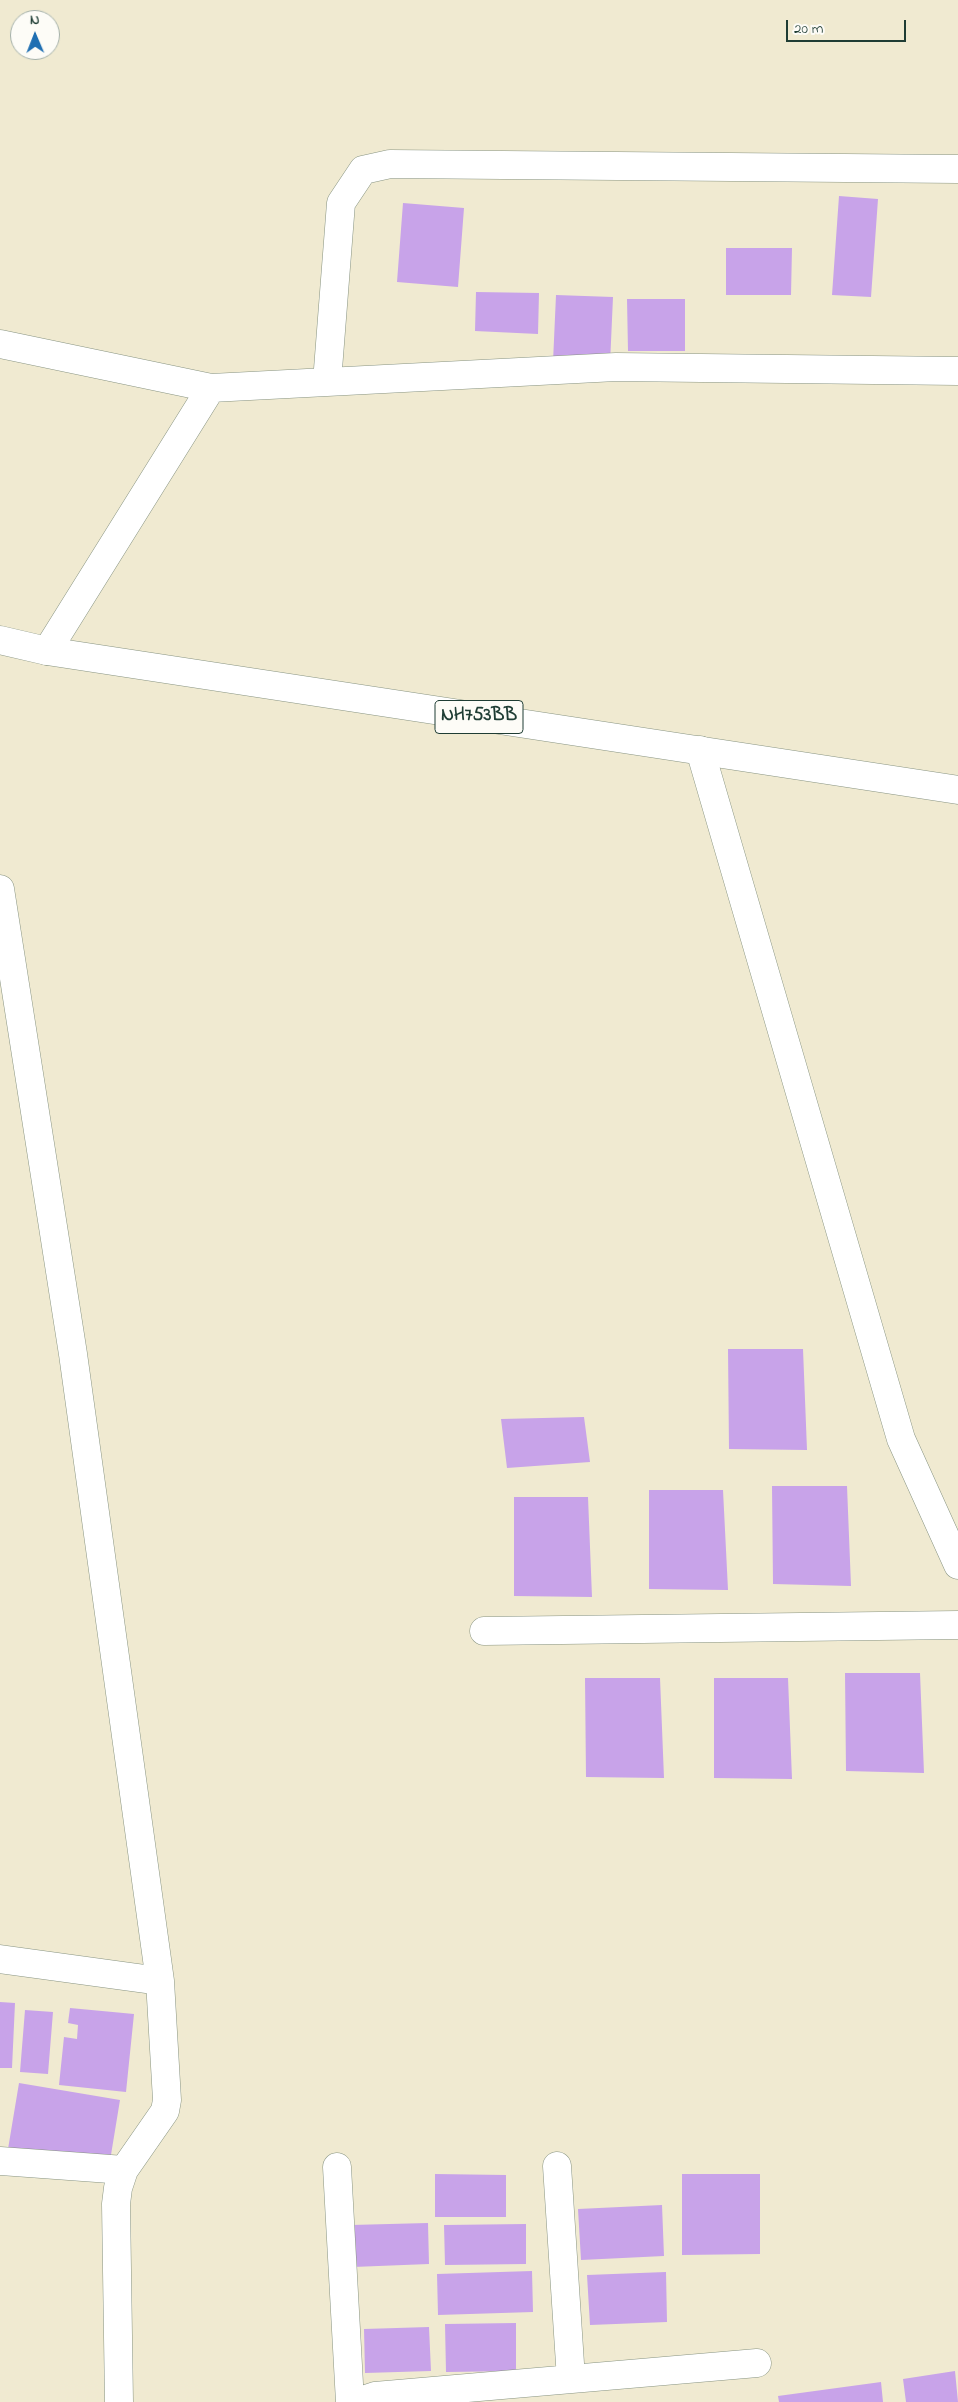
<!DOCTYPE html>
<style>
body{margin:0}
#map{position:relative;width:958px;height:2402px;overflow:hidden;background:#f0ead1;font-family:"Indie Flower",sans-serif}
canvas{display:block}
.north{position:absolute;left:10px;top:10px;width:50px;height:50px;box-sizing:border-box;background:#fdfcf7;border:1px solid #a4b0a9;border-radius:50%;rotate:359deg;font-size:14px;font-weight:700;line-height:20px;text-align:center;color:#1f3d34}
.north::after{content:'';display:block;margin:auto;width:18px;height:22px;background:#1f6fb2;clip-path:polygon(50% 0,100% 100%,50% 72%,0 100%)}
.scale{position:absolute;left:786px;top:20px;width:120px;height:22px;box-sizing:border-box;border:2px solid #1f3d34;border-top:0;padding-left:6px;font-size:15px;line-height:18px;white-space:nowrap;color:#1f3d34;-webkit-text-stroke:4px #fdfcf7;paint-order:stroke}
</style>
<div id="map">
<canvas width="958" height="2402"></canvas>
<div class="north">N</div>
<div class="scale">20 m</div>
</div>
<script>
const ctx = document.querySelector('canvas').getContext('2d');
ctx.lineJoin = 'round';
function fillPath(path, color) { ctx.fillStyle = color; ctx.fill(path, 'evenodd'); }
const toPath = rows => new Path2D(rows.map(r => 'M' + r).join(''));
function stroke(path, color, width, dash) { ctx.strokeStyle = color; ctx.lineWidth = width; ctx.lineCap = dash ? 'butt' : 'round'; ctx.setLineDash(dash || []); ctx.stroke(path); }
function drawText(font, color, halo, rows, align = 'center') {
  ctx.font = font + ' "Indie Flower",sans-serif'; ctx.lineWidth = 4; ctx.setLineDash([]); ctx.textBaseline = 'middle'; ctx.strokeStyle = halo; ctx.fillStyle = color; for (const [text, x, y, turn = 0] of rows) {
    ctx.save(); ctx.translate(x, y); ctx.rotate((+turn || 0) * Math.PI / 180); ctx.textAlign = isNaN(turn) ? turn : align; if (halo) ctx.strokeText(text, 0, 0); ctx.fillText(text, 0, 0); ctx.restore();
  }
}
fillPath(toPath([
 [839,196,878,199,871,297,832,295],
 [403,203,464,208,458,287,397,282],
 [726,248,792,248,791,295,726,295],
 [476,292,539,293,538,334,475,331],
 [556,295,613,297,610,364,553,362],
 [627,299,685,299,685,351,628,351],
 [728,1349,803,1349,807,1450,729,1449],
 [584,1417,590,1462,507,1468,501,1419],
 [772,1486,847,1486,851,1586,773,1584],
 [649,1490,723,1490,728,1590,649,1589],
 [514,1497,588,1497,592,1597,514,1596],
 [845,1673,920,1673,924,1773,846,1771],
 [585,1678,660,1678,664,1778,586,1777],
 [714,1678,788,1678,792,1779,714,1778],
 [0,2002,15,2003,12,2068,0,2068],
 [70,2008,134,2014,126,2092,59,2085,64,2037,77,2039,78,2025,68,2023],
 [25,2010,53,2012,48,2074,20,2072],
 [19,2083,120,2100,109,2167,8,2149],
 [435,2174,506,2175,506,2217,435,2217],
 [682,2174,760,2174,760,2254,682,2255],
 [662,2205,664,2256,581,2260,578,2209],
 [428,2223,429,2264,353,2267,351,2225],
 [526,2224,526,2264,445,2265,444,2225],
 [532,2271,533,2312,438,2315,437,2274],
 [666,2272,667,2322,590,2325,587,2275],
 [516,2323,516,2371,446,2372,445,2324],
 [429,2327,431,2371,365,2373,364,2329],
 [955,2371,958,2402,906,2402,903,2379],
 [881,2382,883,2402,779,2402,778,2396]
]), '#c8a3e9');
const minor = toPath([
 [0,344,211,388,616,367,958,371],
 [327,382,341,203,363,170,390,164,958,169],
 [47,651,211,388],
 [0,889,73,1354,160,1981,167,2100,165,2111,124,2170,118,2188,116,2204,119,2402],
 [484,1631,958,1625],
 [0,1959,160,1981],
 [0,2161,124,2170],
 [557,2166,571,2379],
 [337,2167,350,2402],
 [357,2402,375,2396,757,2363]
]);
const tertiary = toPath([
 [700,750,901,1439,958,1565]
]);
const trunk = toPath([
 [0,640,47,651,958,790]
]);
stroke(minor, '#889482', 29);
stroke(tertiary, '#889482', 29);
stroke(trunk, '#889482', 29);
stroke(minor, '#fff', 28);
stroke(tertiary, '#fff', 28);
stroke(trunk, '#fff', 28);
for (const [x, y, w] of [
 [479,717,88]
]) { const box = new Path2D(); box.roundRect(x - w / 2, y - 16.5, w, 33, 4); ctx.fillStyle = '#fdfcf7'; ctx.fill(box); stroke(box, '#1f3d34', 1); }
drawText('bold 19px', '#1f3d34', null, [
 ["NH753BB",479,717]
]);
</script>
